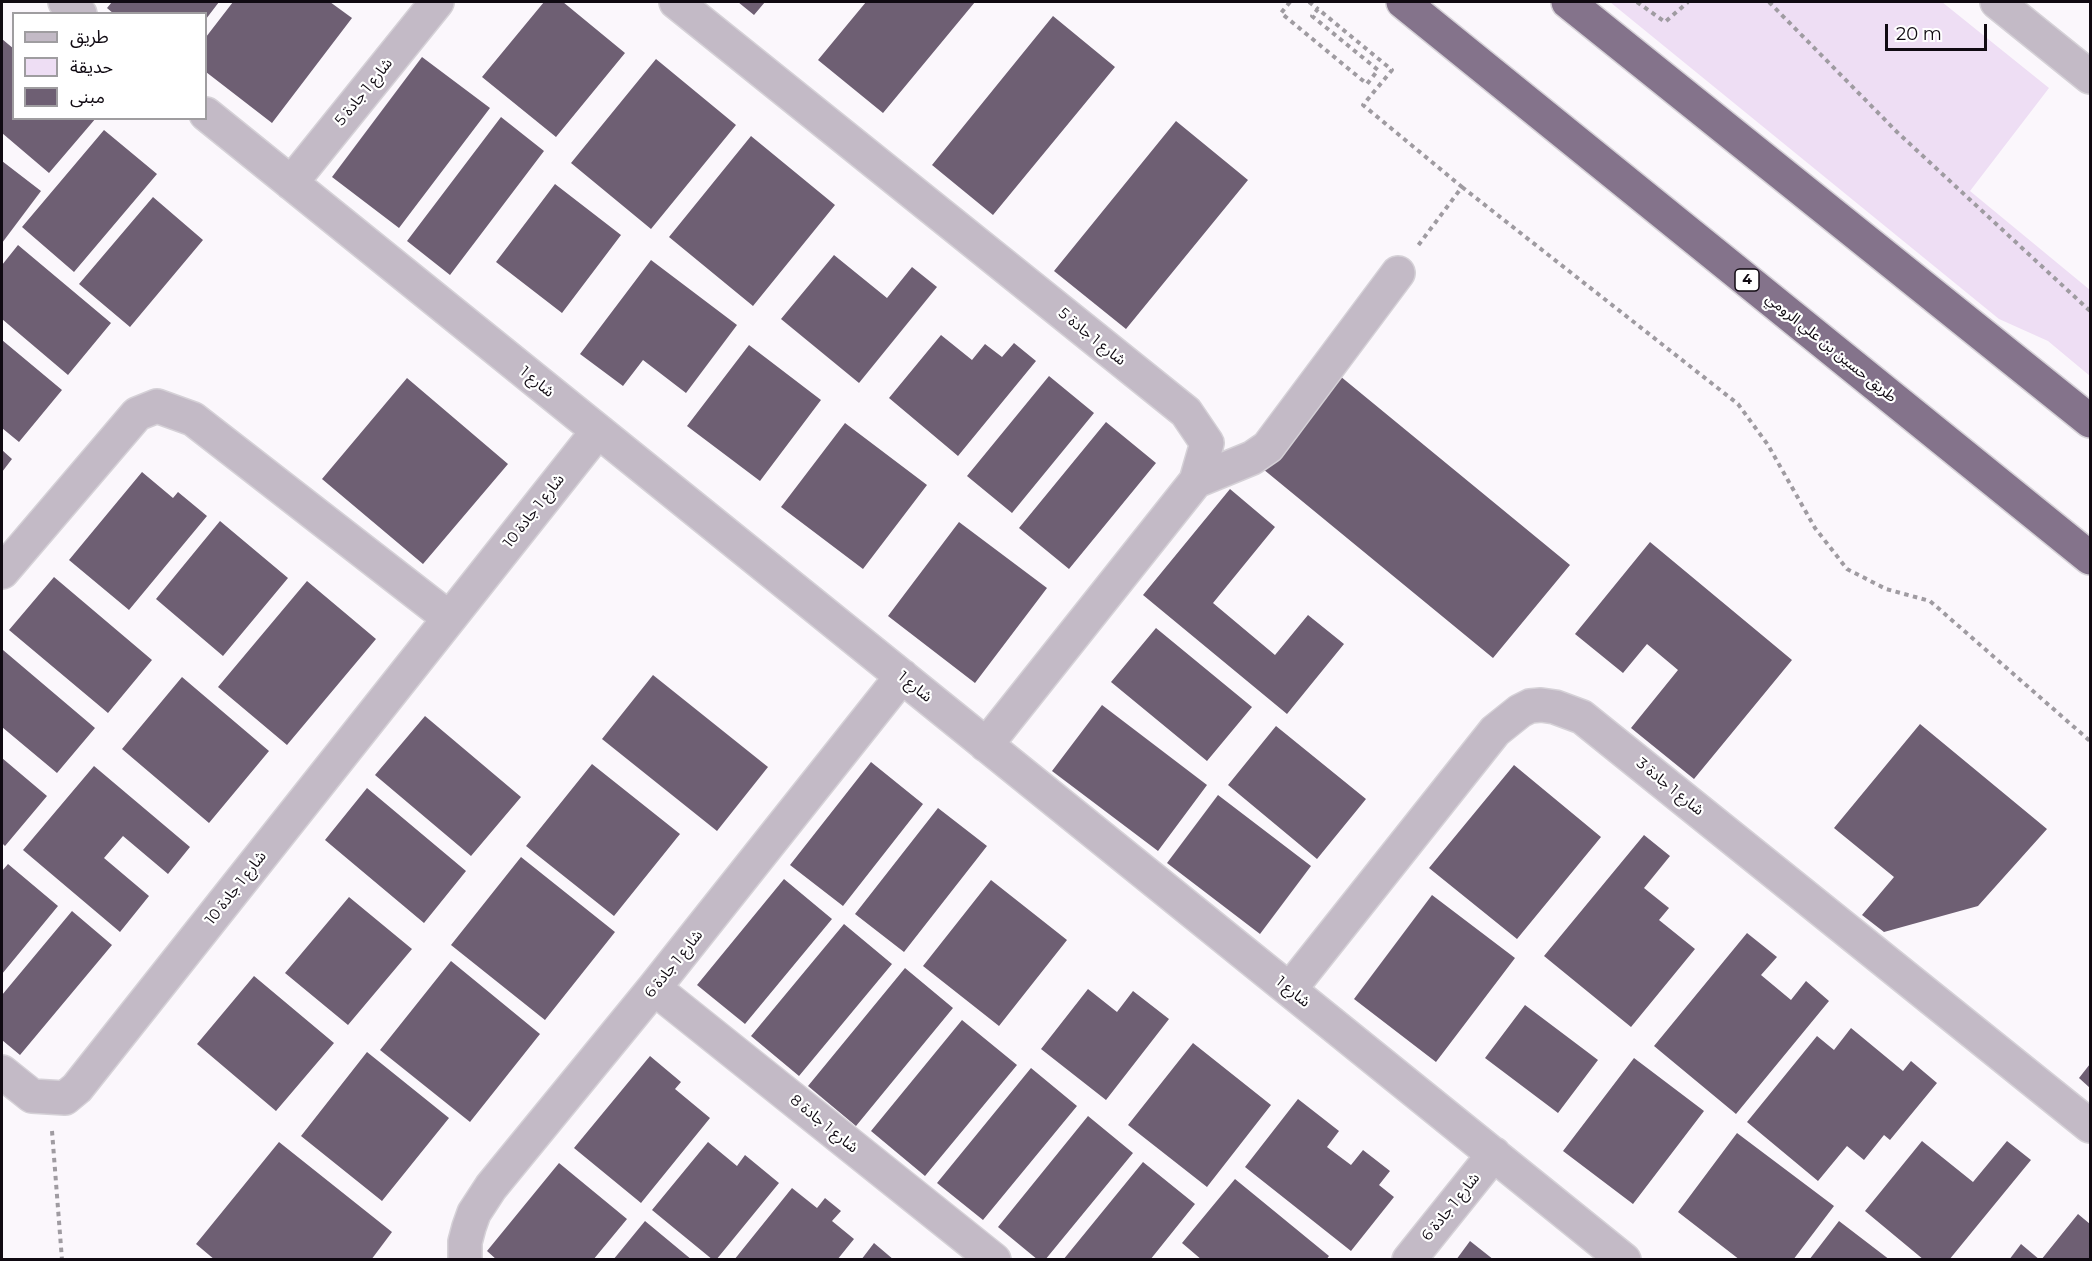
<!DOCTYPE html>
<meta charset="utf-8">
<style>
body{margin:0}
#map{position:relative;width:2092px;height:1261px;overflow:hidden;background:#fbf7fc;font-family:Montserrat,"Noto Sans Arabic",sans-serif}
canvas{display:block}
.frame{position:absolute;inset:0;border:3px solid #100a12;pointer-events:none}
.legend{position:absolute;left:12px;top:12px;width:195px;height:108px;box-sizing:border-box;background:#fff;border:2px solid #9f9da0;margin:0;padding:8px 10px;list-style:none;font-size:18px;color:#100a12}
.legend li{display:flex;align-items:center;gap:12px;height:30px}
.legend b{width:30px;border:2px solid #9f9da0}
.scale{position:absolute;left:1885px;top:24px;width:102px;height:27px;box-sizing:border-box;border:3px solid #100a12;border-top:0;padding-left:8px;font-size:18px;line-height:21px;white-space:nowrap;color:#100a12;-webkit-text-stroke:4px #fff;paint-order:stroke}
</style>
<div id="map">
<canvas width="2092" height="1261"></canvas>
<div class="frame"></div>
<ul class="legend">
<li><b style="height:8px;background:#c3bac6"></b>طريق</li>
<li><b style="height:16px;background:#eedef4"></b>حديقة</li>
<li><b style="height:16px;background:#6e5f73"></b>مبنى</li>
</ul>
<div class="scale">20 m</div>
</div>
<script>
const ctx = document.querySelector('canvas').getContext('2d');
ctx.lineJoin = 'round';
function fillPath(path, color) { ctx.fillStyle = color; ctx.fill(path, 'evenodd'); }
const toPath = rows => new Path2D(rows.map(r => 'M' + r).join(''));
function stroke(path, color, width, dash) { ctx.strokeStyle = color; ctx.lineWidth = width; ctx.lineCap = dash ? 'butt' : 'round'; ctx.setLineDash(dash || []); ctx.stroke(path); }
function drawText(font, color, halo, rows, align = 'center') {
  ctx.font = font + ' Montserrat,"Noto Sans Arabic",sans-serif'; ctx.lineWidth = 4.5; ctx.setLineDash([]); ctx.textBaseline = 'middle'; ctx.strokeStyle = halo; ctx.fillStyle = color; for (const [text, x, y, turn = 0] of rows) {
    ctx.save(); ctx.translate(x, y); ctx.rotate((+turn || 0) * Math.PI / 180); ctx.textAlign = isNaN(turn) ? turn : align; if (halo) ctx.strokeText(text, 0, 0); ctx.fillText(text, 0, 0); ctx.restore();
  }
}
fillPath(toPath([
 [1610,2,1942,2,2049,88,1970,191,2090,290,2090,376,2048,341,1999,319]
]), '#eedef4');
fillPath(toPath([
 [112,2,219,2,206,19,206,14,114,14,107,8],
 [233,2,330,2,352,18,272,123,206,72,206,37],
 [544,2,563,2,625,53,556,137,482,77],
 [738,2,765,2,754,15],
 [866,2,975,2,883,113,818,60],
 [1053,16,1115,67,993,215,932,165],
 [2,39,14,49,14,118,96,118,49,173,2,133],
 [422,57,490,108,399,228,332,177],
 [656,59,736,125,651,229,571,163],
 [501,117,544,151,450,275,407,241],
 [1176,121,1248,180,1126,329,1054,271],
 [104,130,157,174,74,272,22,227],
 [751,136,835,205,753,306,669,237],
 [2,161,41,191,2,243],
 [555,184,621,235,562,313,496,262],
 [153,197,203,240,130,327,79,284],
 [18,245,111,323,68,375,2,319,2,265],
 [834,255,887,298,912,267,937,287,859,383,781,319],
 [651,260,737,325,686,393,643,360,623,386,580,354],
 [941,335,972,360,985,344,1002,357,1014,343,1036,361,958,456,889,398],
 [2,340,62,390,19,442,2,428],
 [749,345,821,400,760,481,687,426],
 [1049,376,1094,413,1012,513,967,476],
 [1340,376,1570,565,1493,658,1263,469],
 [407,378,508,464,423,564,322,479],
 [1106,422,1156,463,1069,569,1019,528],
 [845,423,927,485,863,569,781,507],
 [2,450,12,459,2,472],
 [142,472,173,498,178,492,207,516,129,610,69,560],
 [1230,489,1275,527,1213,603,1275,655,1308,615,1344,644,1287,714,1143,595],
 [220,521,288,578,223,656,156,599],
 [959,522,1047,588,975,683,888,616],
 [1650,542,1792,660,1694,779,1631,728,1678,670,1647,644,1623,673,1575,634],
 [54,577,152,660,108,713,9,630],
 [307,581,376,639,287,745,218,687],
 [1156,628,1252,707,1207,761,1111,682],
 [3,650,95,728,57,773,2,727],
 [653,675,768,767,717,831,602,739],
 [182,677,269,751,209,823,122,749],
 [1102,705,1207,785,1158,851,1052,771],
 [425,716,521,797,471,856,375,775],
 [1920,724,2047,829,1978,906,1884,932,1862,915,1894,877,1834,828],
 [1276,726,1366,799,1317,859,1228,785],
 [2,758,47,796,5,846,2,843],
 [871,762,923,804,843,906,790,865],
 [592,764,680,834,614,916,526,846],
 [1514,765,1601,837,1517,939,1429,868],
 [94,766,190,847,168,874,123,836,104,858,149,896,120,932,23,850],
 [367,788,466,871,424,923,325,840],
 [1218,795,1311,866,1260,934,1167,863],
 [938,808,987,846,904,952,855,914],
 [1644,835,1670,856,1644,888,1669,908,1659,920,1695,949,1631,1027,1544,956],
 [521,857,615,932,545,1020,451,945],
 [8,864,58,906,2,974,2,871],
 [784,879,832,919,745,1024,697,985],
 [991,880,1067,940,999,1026,923,966],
 [1432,895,1515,958,1436,1062,1354,999],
 [349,897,412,949,348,1025,285,973],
 [72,911,112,945,20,1055,2,1040,2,995],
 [844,924,892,964,799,1076,751,1036],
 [1747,933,1777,957,1761,975,1791,1000,1806,981,1829,1001,1736,1114,1654,1046],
 [451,961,540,1034,470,1122,380,1050],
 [905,968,953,1008,856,1126,808,1086],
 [254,976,334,1043,276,1111,197,1044],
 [1088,989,1117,1012,1133,991,1169,1019,1106,1100,1041,1049],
 [1525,1005,1598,1060,1558,1113,1485,1058],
 [962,1020,1017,1065,925,1176,871,1131],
 [1851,1028,1903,1071,1911,1061,1937,1083,1890,1140,1884,1135,1864,1160,1847,1146,1818,1181,1747,1122,1817,1036,1834,1050],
 [1193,1043,1271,1105,1207,1187,1128,1125],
 [367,1052,449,1118,382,1201,301,1136],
 [650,1056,681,1082,675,1089,710,1118,641,1203,574,1148],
 [1634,1058,1704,1111,1633,1204,1563,1151],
 [2090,1064,2090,1088,2079,1078],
 [1031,1068,1077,1106,983,1220,937,1183],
 [1298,1099,1339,1131,1327,1147,1351,1165,1363,1150,1390,1171,1379,1185,1394,1197,1351,1251,1245,1167],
 [1088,1116,1133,1153,1045,1260,1038,1260,998,1227],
 [1737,1133,1834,1206,1793,1260,1740,1260,1678,1212],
 [1922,1141,1973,1182,2007,1141,2031,1160,1949,1260,1924,1260,1865,1211],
 [279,1142,392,1232,371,1260,215,1260,196,1244],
 [708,1142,737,1166,745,1155,779,1183,716,1260,713,1260,652,1210],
 [1143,1162,1195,1204,1150,1260,1063,1260],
 [559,1163,627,1219,593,1260,497,1260,487,1251],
 [1235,1179,1329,1256,1326,1260,1202,1260,1182,1243],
 [792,1188,817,1208,825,1198,841,1211,832,1221,854,1239,837,1260,734,1260],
 [2078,1214,2090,1224,2090,1260,2041,1260],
 [645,1221,692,1260,613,1260],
 [1839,1221,1890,1260,1809,1260],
 [1470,1241,1494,1260,1456,1260],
 [874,1243,894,1260,861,1260],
 [2021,1244,2040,1260,2009,1260]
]), '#6e5f73');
const minor = toPath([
 [65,2,80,14],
 [676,2,1186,412,1207,443,1196,481,986,745],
 [1997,2,2090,77],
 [206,114,1624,1260],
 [291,183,437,2],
 [1196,481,1252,458,1268,447,1398,273],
 [2,572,137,414,157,406,193,419,449,618],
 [654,988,994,1260],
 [1290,989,1495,731,1520,711,1530,706,1541,705,1555,707,1582,717,2090,1126],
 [2,1072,32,1096,65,1098,77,1088,598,431],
 [465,1260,465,1242,469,1227,474,1213,491,1187,654,988,902,676],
 [1409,1260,1494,1154]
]);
const highway = toPath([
 [1403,2,2090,558],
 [1568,2,2090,421]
]);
stroke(minor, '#d5d1d7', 36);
stroke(highway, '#d5d1d7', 36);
stroke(toPath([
 [1290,2,1281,13,1367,84,1378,70,1312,16,1318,9,1392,70,1363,105,1462,187,1417,247],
 [1309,2,1318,9],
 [1637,2,1665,22,1688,2],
 [1769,2,1897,132,2090,311],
 [1462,187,1738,404,1768,445,1815,528,1847,569,1886,589,1930,601,2090,741],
 [52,1131,62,1260]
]), '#9f9ba1', 4, [4.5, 4.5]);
stroke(minor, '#c3bac6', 33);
stroke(highway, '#84738b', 33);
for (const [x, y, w] of [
 [1747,280,24]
]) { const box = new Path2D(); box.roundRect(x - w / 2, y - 11, w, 22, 4.5); ctx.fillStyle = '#fff'; ctx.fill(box); stroke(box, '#100a12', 1.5); }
drawText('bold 14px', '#100a12', null, [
 ["4",1747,280]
]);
drawText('15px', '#100a12', '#fff', [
 ["شارع 1 جادة 5",364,92,-51],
 ["شارع 1 جادة 5",1092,337,39],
 ["طريق حسين بن علي الرومي",1831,348,39],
 ["شارع 1",537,382,39],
 ["شارع 1 جادة 10",534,511,-52],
 ["شارع 1",915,687,39],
 ["شارع 1 جادة 3",1670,787,39],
 ["شارع 1 جادة 10",236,888,-52],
 ["شارع 1 جادة 6",674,964,-51],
 ["شارع 1",1293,992,39],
 ["شارع 1 جادة 8",824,1124,39],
 ["شارع 1 جادة 6",1451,1207,-51]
]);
</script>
